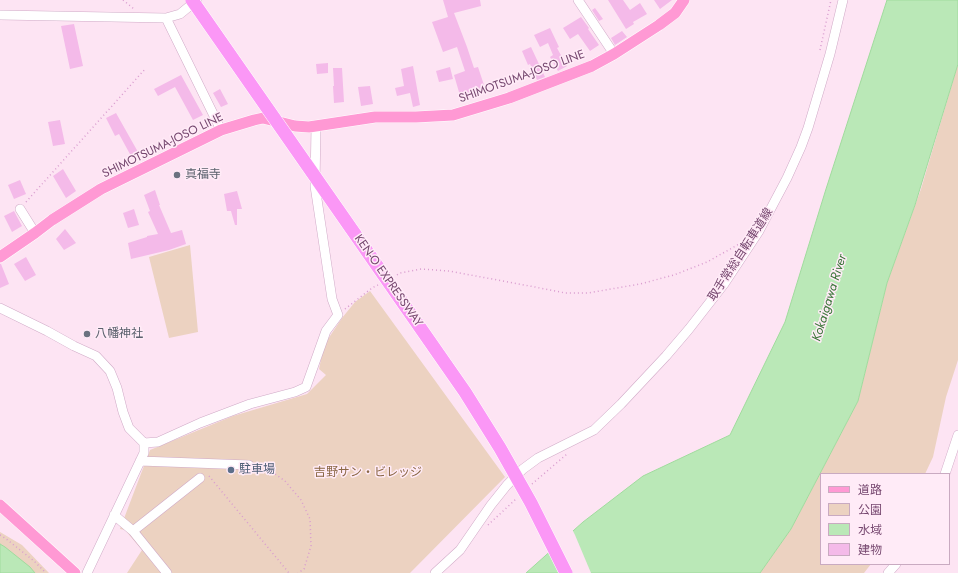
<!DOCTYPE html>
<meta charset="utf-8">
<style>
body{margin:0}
#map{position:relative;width:958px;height:573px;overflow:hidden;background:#fde4f3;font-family:Jost,"Noto Sans JP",sans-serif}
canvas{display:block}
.legend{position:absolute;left:820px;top:473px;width:130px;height:92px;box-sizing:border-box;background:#ffebf7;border:1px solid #c9aac1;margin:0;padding:5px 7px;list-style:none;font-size:12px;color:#774870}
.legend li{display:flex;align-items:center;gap:8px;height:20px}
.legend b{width:20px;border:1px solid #c9aac1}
</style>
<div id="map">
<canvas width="958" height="573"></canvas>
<ul class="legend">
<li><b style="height:5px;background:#ff99d4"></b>道路</li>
<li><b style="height:11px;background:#ecd2c1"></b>公園</li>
<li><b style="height:11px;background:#bae8b7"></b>水域</li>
<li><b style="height:11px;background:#f4bae9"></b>建物</li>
</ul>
</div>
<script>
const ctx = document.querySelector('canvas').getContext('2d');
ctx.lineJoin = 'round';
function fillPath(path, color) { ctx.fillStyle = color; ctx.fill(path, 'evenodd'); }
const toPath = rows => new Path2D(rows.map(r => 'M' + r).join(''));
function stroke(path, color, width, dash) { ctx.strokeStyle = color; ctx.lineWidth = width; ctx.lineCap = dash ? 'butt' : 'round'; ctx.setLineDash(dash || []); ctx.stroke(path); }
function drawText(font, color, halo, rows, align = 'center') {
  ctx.font = font + ' Jost,"Noto Sans JP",sans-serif'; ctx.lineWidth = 3; ctx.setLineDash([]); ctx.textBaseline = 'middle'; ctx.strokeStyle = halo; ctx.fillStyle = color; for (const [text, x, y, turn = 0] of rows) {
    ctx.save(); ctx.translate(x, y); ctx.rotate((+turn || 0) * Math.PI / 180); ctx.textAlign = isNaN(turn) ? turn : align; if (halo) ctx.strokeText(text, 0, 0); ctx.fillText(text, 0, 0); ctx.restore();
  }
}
fillPath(toPath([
 [958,64,958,360,946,397,933,457,925,474,821,474,821,564,871,564,864,573,760,573,791,529,858,401,887,283,921,189],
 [190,245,198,332,169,338,149,257],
 [370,291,505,477,410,573,127,573,142,550,125,530,120,529,150,450,233,416,307,394,326,375,319,369,324,345,342,318,355,302],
 [0,532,22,545,49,573,0,573]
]), '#ecd2c1');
const water = toPath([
 [887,0,958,0,958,64,915,205,887,283,858,401,791,529,760,573,526,573,583,522,643,476,730,435,785,322,826,189,887,0],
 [0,544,5,547,30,567,35,573,0,573,0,544]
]);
fillPath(water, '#bae8b7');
stroke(water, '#a0db9d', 1);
fillPath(toPath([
 [572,529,575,535,591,573,559,573,548,550]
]), '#fde4f3');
fillPath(toPath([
 [443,0,480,0,481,6,454,13,467,47,474,68,478,67,486,91,461,99,454,75,465,71,457,47,443,52,432,22,448,17],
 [608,0,623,0,630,10,640,3,647,14,633,22,634,24,626,29],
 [654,0,672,0,660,9],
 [595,8,603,19,599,21,592,10],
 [581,17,589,28,588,29,599,45,590,51,578,34,570,39,563,28],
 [74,24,83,66,70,69,61,26],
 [550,28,559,47,557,48,567,66,558,71,550,57,553,55,548,43,540,47,534,35],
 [622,31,627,37,615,45,611,38],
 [531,47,545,77,537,80,530,64,528,65,522,51],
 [328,63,328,73,317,74,316,64],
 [413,66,420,105,413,107,410,93,397,96,395,88,404,86,401,69],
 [450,67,453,79,439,82,436,71],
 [333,68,342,68,344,102,334,103,333,86,334,86],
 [181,75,203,115,193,120,175,87,158,96,154,89],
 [370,86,373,104,361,106,358,87],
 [220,89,228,104,221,107,213,93],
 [116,113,138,152,131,156,119,134,115,136,106,118],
 [60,120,65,144,53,146,48,122],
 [63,169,76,191,66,198,53,176],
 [20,180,26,194,14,199,8,185],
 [155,190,160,205,159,205,171,233,182,230,186,244,169,250,131,259,128,243,147,237,147,236,158,234,148,212,150,211,144,195],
 [237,191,242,209,237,209,237,225,235,225,231,211,227,211,224,194],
 [134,209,139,225,128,228,123,213],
 [14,211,22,226,12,232,4,216],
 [65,229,76,243,64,250,56,239],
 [26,257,36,275,25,281,14,264],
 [0,264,1,264,9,284,0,288]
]), '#f4bae9');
const minor = toPath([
 [578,0,614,54],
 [0,15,166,18,180,14,197,0],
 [166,18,221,130],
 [20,209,35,233],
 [0,308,47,331,74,346,96,356,110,371,117,388,123,412,129,428,144,443,144,453,87,573],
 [144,443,158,442,200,423,250,404,295,392,306,387,326,331,338,315,332,299,315,186,316,126],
 [140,461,249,465],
 [945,474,958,435],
 [114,515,133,531,167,573],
 [133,531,200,478],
 [435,573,460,550,491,505,507,485,523,469,538,458,594,430,621,404,666,356,689,329,724,284,759,231,787,178,801,147,808,128,830,54,843,0],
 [888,573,896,564]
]);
const major = toPath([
 [0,257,35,233,52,220,101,189,221,130,254,120,263,118,295,126,309,127,375,117,416,117,453,115,509,98,592,66,614,54,659,25,675,13,684,0],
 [0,505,75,573]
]);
stroke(minor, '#d0aac7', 10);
stroke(major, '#fff', 12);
stroke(toPath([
 [123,0,134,9],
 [820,50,831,0],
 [26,202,146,68],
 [397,275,400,273,421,269,449,271,535,287,565,293,588,293,640,284,674,275,707,262,741,243],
 [345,309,372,288,378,285],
 [257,467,268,469,285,481,301,500,310,519,311,546,304,569,298,573],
 [209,476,289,573],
 [532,484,567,454],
 [488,525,516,499],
 [0,535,5,538,34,561,46,573]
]), '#d99dcf', 1.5, [1, 3]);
stroke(minor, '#fff', 9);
stroke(major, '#ff99d4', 11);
const highwayBridge = toPath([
 [192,0,465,392,500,448,531,503,566,573]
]);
stroke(highwayBridge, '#fff', 14, []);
stroke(highwayBridge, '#fb97f6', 13);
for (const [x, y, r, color] of [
 [177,175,4,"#6b7280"],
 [87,334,4,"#6b7280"],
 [231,470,4,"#5c6f8a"]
]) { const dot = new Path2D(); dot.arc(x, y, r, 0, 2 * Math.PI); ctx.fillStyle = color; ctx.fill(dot); stroke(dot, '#ffebf7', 1.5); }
drawText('12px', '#774870', '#ffebf7', [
 ["SHIMOTSUMA-JOSO LINE",522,77,-20],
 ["SHIMOTSUMA-JOSO LINE",163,146,-26],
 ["取手常総自転車道線",741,255,-57],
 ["KEN-O EXPRESSWAY",388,281,55]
]);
drawText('12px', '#5b616d', '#ffebf7', [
 ["真福寺",185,175],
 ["八幡神社",95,334]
], 'left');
drawText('12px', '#4e5e75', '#ffebf7', [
 ["駐車場",239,470]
], 'left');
drawText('12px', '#8a6744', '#ffebf7', [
 ["吉野サン・ビレッジ",368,473]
]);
drawText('italic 13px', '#3a7638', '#ffebf7', [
 ["Kokaigawa River",830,298,-73]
]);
</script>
